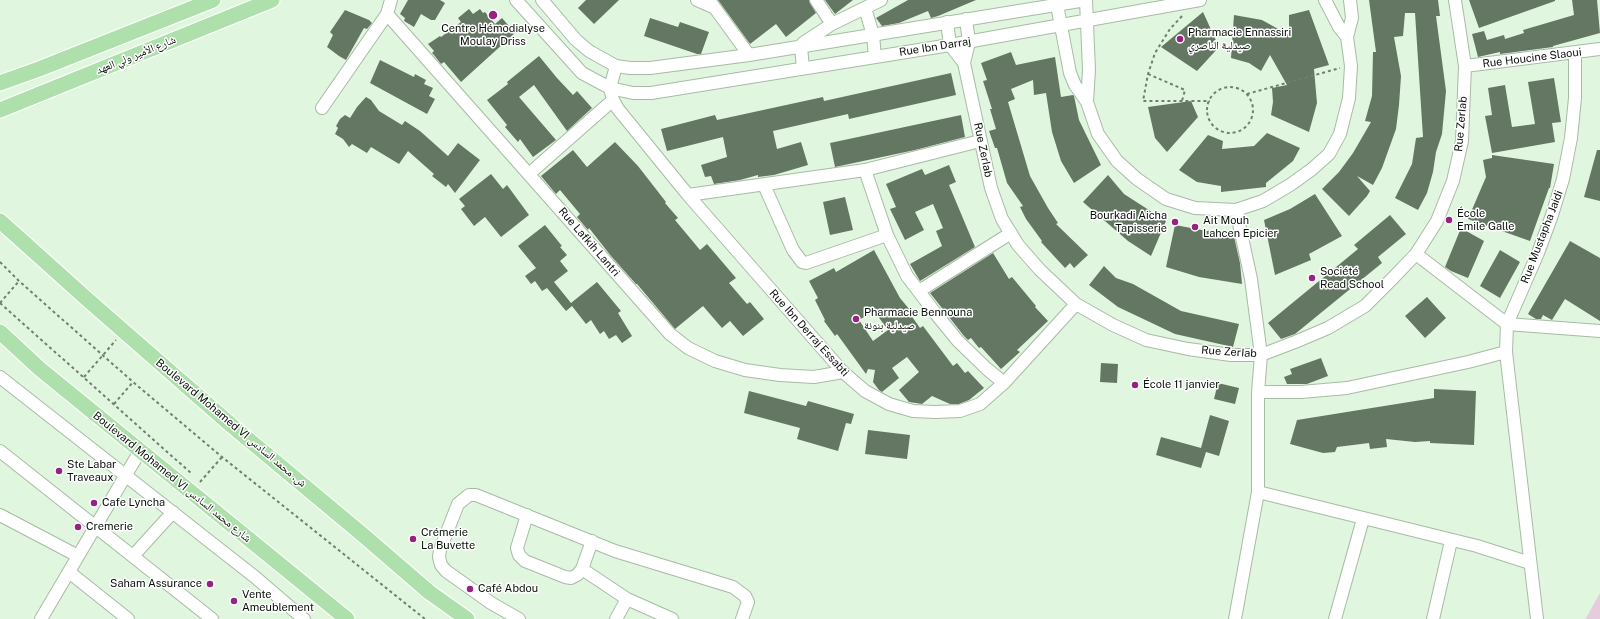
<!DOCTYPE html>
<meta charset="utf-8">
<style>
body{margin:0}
canvas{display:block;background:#e1f6df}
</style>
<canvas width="1600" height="619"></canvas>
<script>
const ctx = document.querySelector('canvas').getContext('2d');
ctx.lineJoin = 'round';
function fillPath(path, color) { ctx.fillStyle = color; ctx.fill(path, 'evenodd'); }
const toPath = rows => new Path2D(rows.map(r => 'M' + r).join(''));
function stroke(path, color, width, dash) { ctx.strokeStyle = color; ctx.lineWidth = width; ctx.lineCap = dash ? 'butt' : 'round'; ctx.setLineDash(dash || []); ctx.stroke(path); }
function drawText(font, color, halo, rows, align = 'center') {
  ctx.font = font + ' "Public Sans","Noto Naskh Arabic",sans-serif'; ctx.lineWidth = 3; ctx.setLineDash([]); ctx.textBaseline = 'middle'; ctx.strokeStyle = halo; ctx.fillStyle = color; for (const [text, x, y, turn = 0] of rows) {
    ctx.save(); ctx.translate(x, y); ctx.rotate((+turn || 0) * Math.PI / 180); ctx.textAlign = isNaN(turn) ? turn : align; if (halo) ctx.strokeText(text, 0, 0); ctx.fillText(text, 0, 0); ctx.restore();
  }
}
fillPath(toPath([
 [1600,593,1600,619,1585,619,1586,618]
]), '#e7ccde');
fillPath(toPath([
 [408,0,440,0,445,3,435,20,431,20,421,14,414,27,404,21,405,18,400,14],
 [586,0,619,0,594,24,578,8],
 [718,0,809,0,816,13,786,37,776,24,750,44],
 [825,0,853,0,835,14],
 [908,0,976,0,938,16,931,18,928,11,899,23,882,26,876,18],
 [1369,0,1438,0,1440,16,1436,16,1446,91,1442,134,1436,152,1433,172,1427,193,1418,210,1395,198,1412,164,1416,138,1423,137,1415,13,1405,13,1403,36,1394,37,1401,76,1399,105,1396,129,1382,168,1373,185,1357,176,1370,191,1367,196,1349,216,1322,189,1339,172,1353,153,1371,122,1365,121,1372,96,1373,52,1376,52],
 [1469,0,1555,0,1555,1,1479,28],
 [1572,0,1597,0,1600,33,1553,46,1553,47,1500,54,1500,52,1478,57,1472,34,1484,31,1487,40,1504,35,1505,39,1524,33,1523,30,1574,15],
 [469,9,473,14,480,9,483,13,485,12,495,24,502,18,515,33,461,82,444,62,441,64,434,55,432,53,434,51,428,44,440,36,441,37,461,22,458,18],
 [345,10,369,20,372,23,367,29,364,28,346,60,339,56,327,47,333,35,330,32],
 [1309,10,1329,65,1314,69,1317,103,1309,132,1271,115,1273,102,1272,88,1287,85,1270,55,1261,71,1249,63,1231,58,1234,15,1262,20,1289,35,1289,15],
 [1203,12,1219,47,1197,71,1161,47],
 [650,18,678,27,680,22,709,32,701,54,697,54,644,36],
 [1011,52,1016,65,1055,57,1061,97,1073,95,1074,96,1079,120,1101,165,1074,183,1061,161,1052,132,1046,93,1034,95,1033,80,1011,89,1015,99,1008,102,1030,176,1048,208,1058,223,1056,224,1088,255,1074,268,1070,263,1065,268,1041,242,1042,241,1026,219,1020,207,1023,206,1007,183,997,148,995,148,989,131,996,129,990,109,992,109,983,81,987,80,981,63],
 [539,56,557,78,573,95,577,91,592,108,567,131,534,85,519,97,556,140,533,157,520,139,518,142,505,127,507,125,487,100,508,84,507,82],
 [380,60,414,77,415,74,426,80,424,84,433,88,429,96,435,99,427,114,370,83],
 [951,73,956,95,849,119,848,114,773,131,777,149,801,142,808,165,774,175,758,177,758,175,740,180,714,184,711,176,705,177,701,165,727,157,723,137,667,151,661,129,715,115,717,120,823,97,824,101],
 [1554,78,1561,122,1552,123,1555,142,1492,153,1485,116,1492,115,1488,88,1505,85,1512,127,1535,124,1528,82],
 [366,97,371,100,379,111,402,125,405,121,420,131,448,156,458,143,480,160,455,193,448,184,446,187,432,176,434,174,408,151,399,164,371,147,367,153,352,144,349,147,343,139,335,134,338,128,336,126,340,119,345,115,350,118,357,107],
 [1191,101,1198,117,1167,152,1155,138,1148,107],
 [961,115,965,137,915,150,835,167,830,143],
 [1267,133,1300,148,1293,161,1266,183,1266,187,1221,192,1221,186,1197,182,1179,170,1208,135,1223,141,1222,149,1254,146],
 [615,142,638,166,666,202,665,203,678,218,675,220,700,250,707,244,736,278,729,283,747,304,750,302,764,319,743,336,730,321,722,328,703,306,675,329,637,284,636,284,611,256,589,228,588,230,577,217,580,214,560,190,556,194,541,176,573,150,587,167],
 [1597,150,1600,150,1600,201,1584,197],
 [1492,155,1554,164,1550,188,1549,188,1530,241,1468,219,1486,177,1483,160,1492,158],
 [949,165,956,182,949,185,975,247,920,281,910,264,942,246,936,231,943,228,933,204,915,212,924,230,905,240,890,209,896,207,886,184,922,169,925,175],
 [491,174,503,189,507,185,529,215,501,237,485,217,474,226,461,209,465,206,459,199],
 [1108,175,1124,194,1166,221,1151,256,1128,241,1083,202],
 [1315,194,1342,236,1309,254,1311,260,1275,275,1264,220,1290,209],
 [845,197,853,230,830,235,823,202],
 [1390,215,1406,234,1378,257,1382,263,1295,334,1281,339,1268,323,1358,249,1354,245],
 [545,225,562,246,560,247,567,255,560,261,568,271,554,282,571,303,597,282,621,311,618,313,632,336,622,343,616,335,609,339,604,331,600,334,591,320,586,324,572,306,566,311,547,288,542,291,535,281,531,284,525,276,536,268,518,246],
 [1175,225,1207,231,1233,232,1240,263,1242,284,1199,277,1166,267],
 [1461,228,1484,241,1468,278,1451,271,1445,267],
 [1570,241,1600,258,1600,321,1565,299,1552,320,1543,315,1541,319,1536,319,1528,314],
 [874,250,900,298,910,310,908,311,920,328,923,326,953,366,957,363,965,373,968,371,984,388,969,400,959,404,950,404,932,396,922,404,909,402,899,390,919,372,907,357,892,368,899,378,882,392,879,390,873,382,875,370,868,369,866,374,837,334,835,336,824,321,825,320,815,300,818,298,809,281,834,268,836,272],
 [874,311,888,330,873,341,859,320],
 [1500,250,1520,262,1500,298,1480,286],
 [993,253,1009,279,1012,277,1036,306,1035,307,1048,321,1017,350,1020,352,1001,369,981,347,979,348,971,338,968,340,964,336,930,293],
 [1104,266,1116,278,1133,284,1181,311,1239,324,1233,347,1175,334,1118,307,1089,285],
 [1427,297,1446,318,1425,338,1405,316],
 [1321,358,1328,376,1307,384,1287,384,1284,377,1292,374,1290,369],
 [1101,363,1118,364,1117,383,1100,382],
 [1218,383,1239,388,1235,404,1214,399],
 [1434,389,1476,391,1474,445,1430,443,1430,441,1415,442,1386,439,1387,447,1370,449,1369,443,1337,447,1335,452,1323,453,1290,444,1297,420,1434,398],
 [749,391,806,406,808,401,854,414,851,424,846,423,838,451,797,439,800,428,744,413],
 [1210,415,1229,421,1219,456,1206,452,1201,468,1156,455,1161,437,1201,448],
 [868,430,910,435,907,459,865,454]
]), '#647763');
const minor = toPath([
 [516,0,582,73,610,88,633,93,651,93,950,45,1200,0],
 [542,0,576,40,589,51,616,66,630,68,650,68,749,55,1086,0],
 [697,0,713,7],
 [709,0,749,55],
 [816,0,832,24],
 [1086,0,1089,70,1087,102],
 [1325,0,1339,27,1347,37],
 [1057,5,1070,73,1075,85,1087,102,1098,134,1117,161,1137,179,1166,199,1195,208,1236,210,1263,201,1290,185,1311,170,1329,154,1340,134,1349,98,1351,66,1347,37,1352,18,1350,0],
 [865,8,873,35,875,57],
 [387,14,670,334,688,348,715,361,745,370,780,375,814,377,843,372],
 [966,19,969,42,964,63,991,188,1002,219,1018,245,1040,270,1076,304,1113,325,1146,340,1188,349,1231,355,1261,355,1295,342,1328,328,1365,306,1391,280,1416,254,1437,221,1453,181,1462,141,1465,66,1455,0],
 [947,22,950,45,964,63],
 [616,66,610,88,613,100,618,109,688,195,843,372,865,391,889,404,913,411,935,412,960,411,980,404,1004,383,1076,304],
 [1465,66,1600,49],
 [803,68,801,47,803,43,832,24,881,0],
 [322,108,387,14,391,0],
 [865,170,887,235,907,276,936,314,958,341,987,369,1004,383],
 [529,174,613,100],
 [764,185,793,250,802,262,806,263,887,235],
 [688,195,865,170,980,141],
 [1416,254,1507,324,1600,331],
 [919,291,1011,233],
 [0,377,255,577,304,619],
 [1258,392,1301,392,1347,388,1468,362,1506,352],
 [0,451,212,619],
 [1258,492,1477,546,1530,563],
 [0,515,78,556],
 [527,515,517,548,519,555,525,561,565,577,571,578,577,575,582,569,592,541],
 [133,556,173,512],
 [582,569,627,599,672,619],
 [69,572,128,619],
 [41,619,140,451],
 [519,619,491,603,446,571,441,565,439,557,440,550,458,504,469,495,476,495,615,551,733,587,745,596,748,602,742,619],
 [616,619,627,599],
 [1235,619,1258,492,1258,392,1261,355,1251,279,1236,210],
 [1335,619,1363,519],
 [1433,619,1451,541],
 [1537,619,1506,352,1507,324,1538,253,1552,215,1563,179,1571,138,1575,98,1575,53]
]);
const major = toPath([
 [0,83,39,69,213,0],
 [0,110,272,0],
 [0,221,88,300,231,425,363,535,429,592,467,619],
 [0,332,40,369,347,619]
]);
stroke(minor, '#a7bba5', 14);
stroke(major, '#fff', 17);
stroke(toPath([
 [1182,16,1170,29,1155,53,1148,74,1143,101,1210,101],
 [1148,74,1185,90,1182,101],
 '1207 110a23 23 0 1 1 46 0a23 23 0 1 1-46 0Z',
 [1247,94,1340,68],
 [0,262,19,281,133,382,222,457,425,619],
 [0,303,192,474],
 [0,303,19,281],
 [84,377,116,340],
 [114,404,133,382],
 [200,482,222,457]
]), '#717f70', 2, [3, 3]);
stroke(minor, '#fff', 12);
stroke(major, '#ade0aa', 15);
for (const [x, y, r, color] of [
 [493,15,5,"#972380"],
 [1180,39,4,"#972380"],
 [1449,220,4,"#972380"],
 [1175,222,4,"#972380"],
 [1195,227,4,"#972380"],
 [1312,278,4,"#972380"],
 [856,319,4,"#972380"],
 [1135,385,4,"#972380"],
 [59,471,4,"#972380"],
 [94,503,4,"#972380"],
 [78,527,4,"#972380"],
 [413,539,4,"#972380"],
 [210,584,4,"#972380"],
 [470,589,4,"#972380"],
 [234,601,4,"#972380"]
]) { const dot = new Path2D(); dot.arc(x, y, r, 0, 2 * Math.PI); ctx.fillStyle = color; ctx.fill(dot); stroke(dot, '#fff', 1.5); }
drawText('11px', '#080f08', '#fff', [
 ["Centre Hémodialyse",493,29,"center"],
 ["Moulay Driss",493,42,"center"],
 ["Pharmacie Ennassiri",1188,33],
 ["صيدلية الناصري",1188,46],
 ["École",1457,214],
 ["Emile Galle",1457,227],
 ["Bourkadi Aicha",1167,216,"right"],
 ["Tapisserie",1167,229,"right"],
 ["Ait Mouh",1203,221],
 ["Lahcen Epicier",1203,234],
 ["Société",1320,272],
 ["Read School",1320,285],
 ["Pharmacie Bennouna",864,313],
 ["صيدلية بنونة",864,326],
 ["École 11 janvier",1143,385],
 ["Ste Labar",67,465],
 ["Traveaux",67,478],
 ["Cafe Lyncha",102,503],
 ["Cremerie",86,527],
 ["Crémerie",421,533],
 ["La Buvette",421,546],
 ["Saham Assurance",202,584,"right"],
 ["Café Abdou",478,589],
 ["Vente",242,595],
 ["Ameublement",242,608]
], 'left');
drawText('11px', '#080f08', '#fff', [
 ["Rue Ibn Darraj",935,47,-9],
 ["شارع الأمير ولي العهد",136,55,-22],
 ["Rue Houcine Slaoui",1532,58,-7],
 ["Rue ZerIab",1461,124,-85],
 ["Rue ZerIab",983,150,78],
 ["Rue Mustapha Jaidi",1542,237,-69],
 ["Rue Lafkih Lantri",589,242,49],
 ["Rue Ibn Derraj Essabti",809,333,48],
 ["Rue ZerIab",1229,352,4],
 ["Boulevard Mohamed VI ش. محمد السادس",231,423,40],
 ["Boulevard Mohamed VI شارع محمد السادس",172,477,39]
]);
</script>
